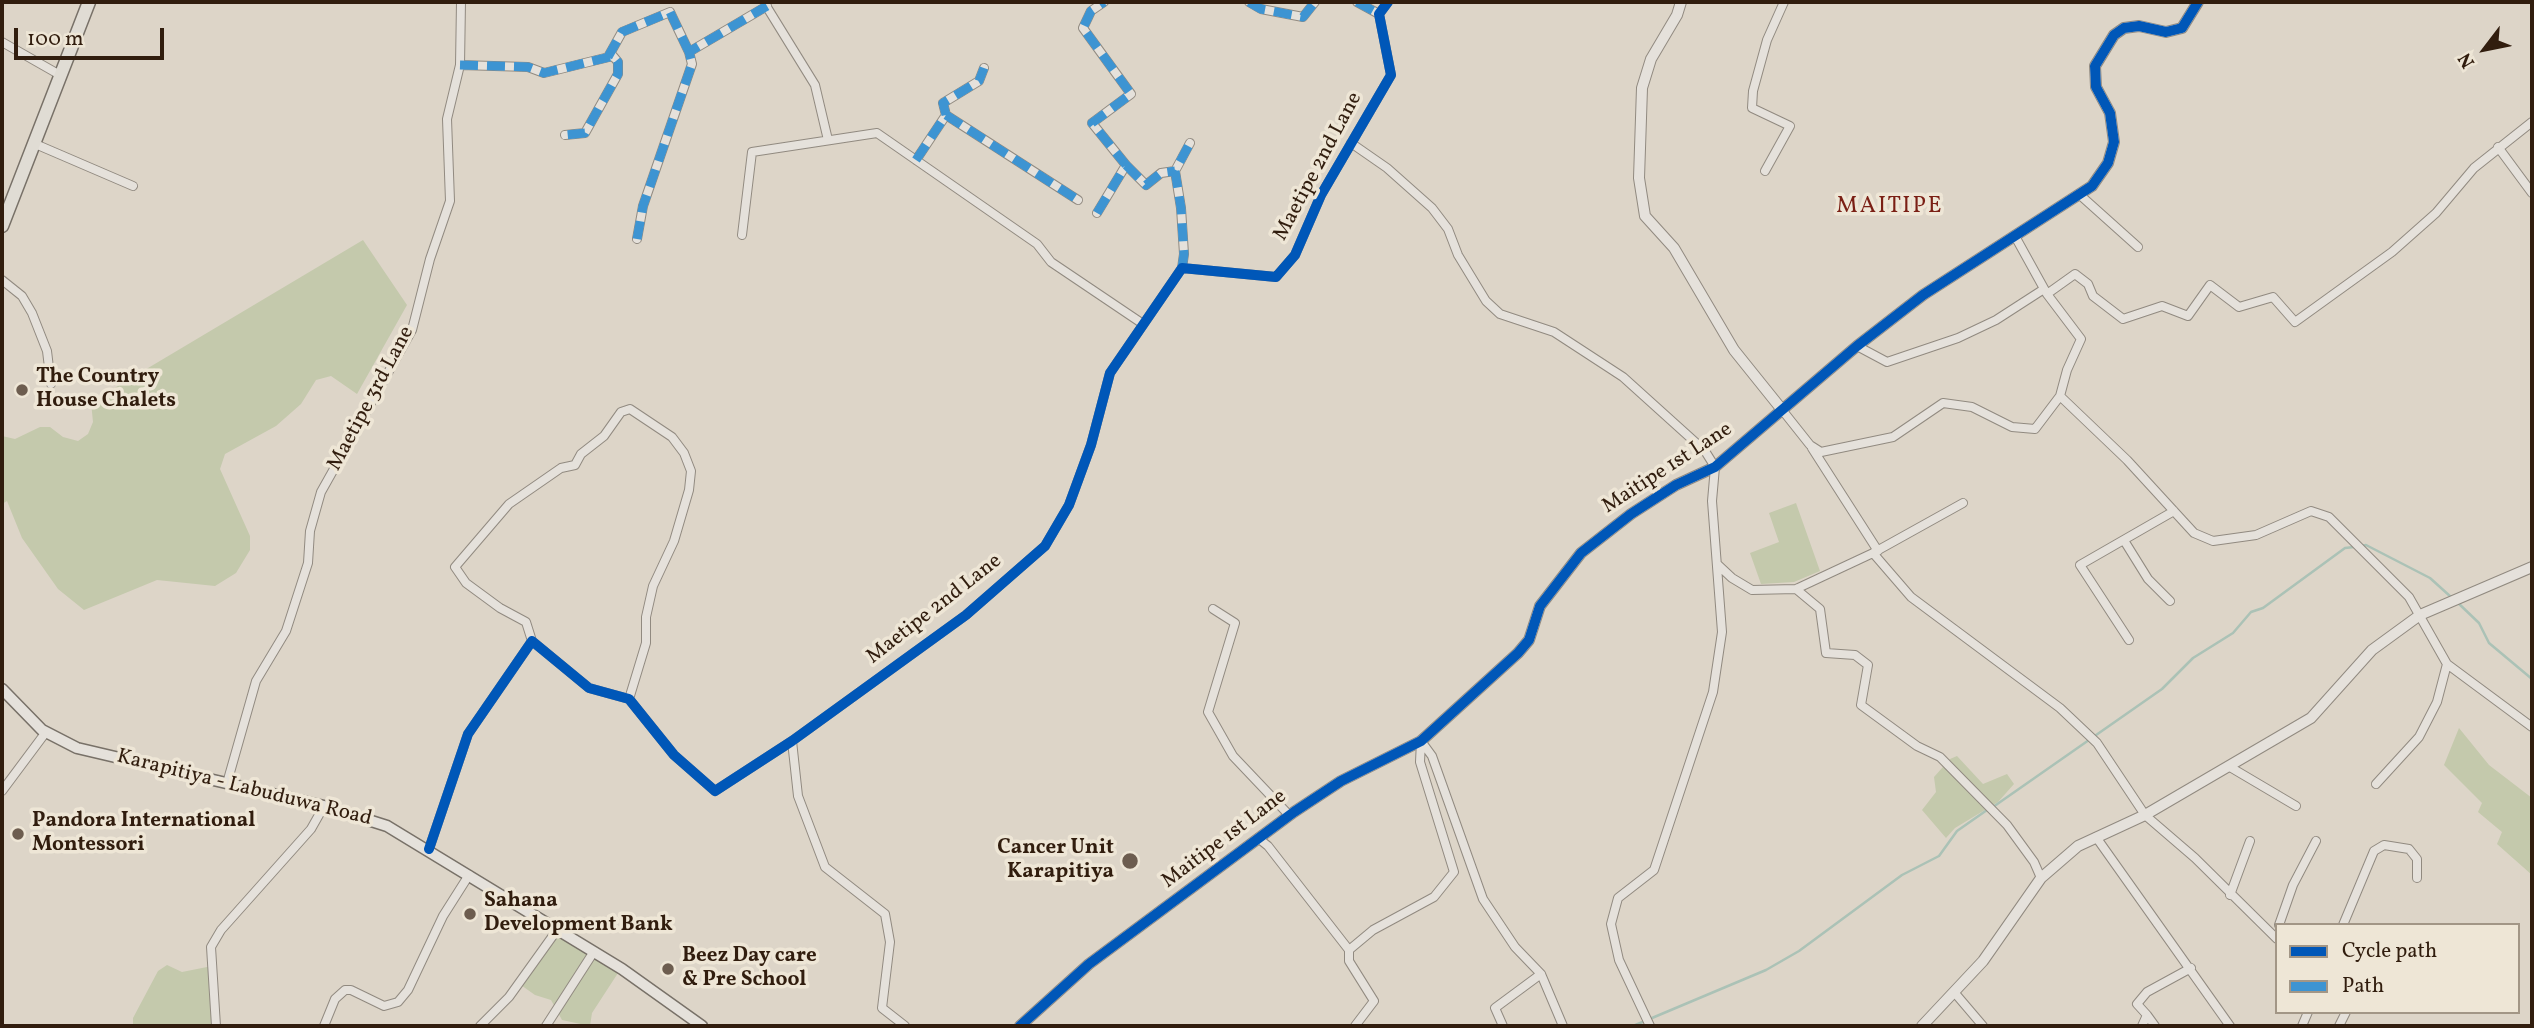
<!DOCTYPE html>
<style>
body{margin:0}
#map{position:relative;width:2534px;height:1028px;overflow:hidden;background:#ddd5c8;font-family:Vollkorn,serif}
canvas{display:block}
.frame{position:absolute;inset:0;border:4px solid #311d0e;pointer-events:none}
.legend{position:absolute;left:2275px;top:923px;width:245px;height:91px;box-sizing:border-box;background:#eee6d6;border:2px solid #a29686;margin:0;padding:9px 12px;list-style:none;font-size:21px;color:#311d0e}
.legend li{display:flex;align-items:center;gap:14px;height:35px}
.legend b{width:35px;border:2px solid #a29686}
.north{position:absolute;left:2450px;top:14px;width:70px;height:70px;-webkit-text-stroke:5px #eee6d6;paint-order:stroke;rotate:238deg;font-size:19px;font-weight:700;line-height:28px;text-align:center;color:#311d0e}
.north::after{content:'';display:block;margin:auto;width:24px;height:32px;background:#311d0e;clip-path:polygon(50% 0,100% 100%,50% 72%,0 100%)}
.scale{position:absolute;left:14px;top:28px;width:150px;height:32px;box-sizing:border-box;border:4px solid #311d0e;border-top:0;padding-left:9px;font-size:21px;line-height:24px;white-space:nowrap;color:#311d0e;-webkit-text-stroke:5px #eee6d6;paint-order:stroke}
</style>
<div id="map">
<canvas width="2534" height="1028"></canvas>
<div class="frame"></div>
<ul class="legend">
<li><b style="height:9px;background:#0057b8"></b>Cycle path</li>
<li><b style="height:9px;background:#3d94d2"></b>Path</li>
</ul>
<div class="north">N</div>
<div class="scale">100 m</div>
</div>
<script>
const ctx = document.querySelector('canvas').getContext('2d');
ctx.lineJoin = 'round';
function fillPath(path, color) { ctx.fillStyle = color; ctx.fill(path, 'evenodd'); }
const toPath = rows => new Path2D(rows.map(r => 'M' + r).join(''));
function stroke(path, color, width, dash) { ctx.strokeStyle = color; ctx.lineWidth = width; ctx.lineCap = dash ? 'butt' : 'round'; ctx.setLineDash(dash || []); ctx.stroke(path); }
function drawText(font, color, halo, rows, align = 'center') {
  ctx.font = font + ' Vollkorn,serif'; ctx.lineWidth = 7; ctx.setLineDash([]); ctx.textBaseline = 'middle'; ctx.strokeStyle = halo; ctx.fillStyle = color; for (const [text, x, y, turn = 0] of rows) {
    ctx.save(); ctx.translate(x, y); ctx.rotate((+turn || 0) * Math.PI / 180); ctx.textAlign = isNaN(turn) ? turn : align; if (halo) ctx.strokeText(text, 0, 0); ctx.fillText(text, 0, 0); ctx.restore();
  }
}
fillPath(toPath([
 [363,240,407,305,357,394,331,376,316,380,301,404,276,426,225,454,220,469,250,536,250,550,236,573,215,586,157,580,84,610,58,589,22,538,7,501,2,504,2,436,15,439,40,427,50,427,63,437,78,441,88,434,93,422,91,402],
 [1796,503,1820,571,1794,582,1761,584,1750,553,1779,542,1769,513],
 [2459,728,2489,765,2532,798,2532,875,2497,844,2502,832,2478,812,2482,803,2444,765],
 [1957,756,1983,784,2007,774,2014,784,1998,802,1955,828,1946,838,1922,810,1936,792,1934,777,1950,759],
 [557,930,618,973,592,1013,590,1026,562,1020,551,1000,535,995,518,983],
 [167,965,182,972,212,966,216,1026,133,1026,133,1018,158,971]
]), '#c4c9ac');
stroke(toPath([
 [2361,546,2366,545,2430,578,2451,597],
 [2456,601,2479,623,2489,643,2532,679],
 [1993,807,2162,689,2193,658,2233,633,2251,612,2263,608,2345,548,2354,547],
 [1633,1026,1766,970,1799,951,1902,875,1939,856,1957,831,1987,810]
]), '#abc2b6', 2.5);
const minor = toPath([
 [1249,2,1261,9,1303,17,1315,2],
 [1357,2,1379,14],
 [765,4,815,85,828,140],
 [2,42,60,75],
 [608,57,622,32,670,12,689,52],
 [460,65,528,67,544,73,613,56,618,62,618,74,585,133,565,135],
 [946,115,943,103,979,81,984,68],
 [33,143,133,186],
 [1351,143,1387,168,1432,208,1448,229,1458,255,1486,301,1500,314,1554,332,1623,377,1705,451,1715,467,1712,501,1722,632,1713,692,1654,870,1618,898,1611,924,1619,960,1650,1026],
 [2498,147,2532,193],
 [916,160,946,115,1078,200],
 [1126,165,1146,185,1161,173,1175,171],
 [1765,171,1790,126,1752,108,1753,91,1767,40,1784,2],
 [2080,195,2138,247],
 [1097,213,1126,165,1092,123,1131,94,1083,28,1091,11,1104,2],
 [742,235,752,152,877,133,1037,244,1051,262,1143,324],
 [637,239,643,206,692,64,689,52,767,6],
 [1182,268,1184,254,1181,208,1175,171,1190,143],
 [2,280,22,296,32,313,47,351,51,384],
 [2047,294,2075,274,2088,284,2093,296,2123,319,2162,306,2188,316,2210,285,2239,307,2273,297,2295,322,2392,252,2436,213,2474,168,2532,122],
 [1857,346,1887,362,1958,338,1996,320,2044,289],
 [2060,396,2127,460,2194,533,2213,541,2256,535,2311,511,2329,517,2409,597,2447,664,2532,727],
 [1783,411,1810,445,1821,452,1893,437,1943,403,1972,407,2012,427,2035,429,2060,396,2067,370,2081,339,2047,294,2016,238],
 [1812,448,1878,551],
 [2125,542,2148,579,2170,601],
 [1873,553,1911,597,2060,708,2097,743,2145,815,2195,858,2277,939],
 [1717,564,1732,578,1752,590,1796,589,1873,553,1963,503],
 [1796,589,1820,609,1826,653,1855,655,1868,665,1861,705,1917,746,1940,757,2007,825,2034,862,2041,878],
 [1213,609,1235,623,1208,712,1233,756,1289,815],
 [2129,640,2080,565,2174,511],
 [532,641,526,622,500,608,466,583,455,567,509,504,561,468,575,465,581,454,604,436,621,412,630,409,672,437,684,453,691,471,689,490,674,541,653,586,646,617,646,643,629,699],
 [792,741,798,796,825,867,885,914,890,942,882,1008,905,1026],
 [1421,741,1432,756,1483,899,1515,947,1541,974,1563,1026],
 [2230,767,2296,806],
 [227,783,256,681,286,631,308,563,310,531,321,492,412,330,430,259,450,201,447,119,460,65,461,2],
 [2376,784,2419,737,2437,702,2447,664],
 [2,791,46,732],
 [2096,837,2230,1026],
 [1258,838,1268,846,1349,950],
 [429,849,468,734,532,641,589,688,629,699,674,755,715,791,792,741,966,615,1045,546,1069,505,1091,445,1110,373,1182,268,1276,277,1295,255,1321,195,1391,75,1379,14,1388,2],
 [2230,895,2250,841],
 [2279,925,2293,885,2316,841],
 [2343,925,2374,851,2384,845,2409,849,2417,859,2417,878],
 [1954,992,1983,1026],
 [2147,1015,2155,1026],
 [216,1026,211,947,221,930,311,829,324,806],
 [324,1026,335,999,345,990,351,990,384,1006,398,1002,408,990,443,916,469,875],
 [480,1026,509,997,557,930],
 [546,1026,593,953],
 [1355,1026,1374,1001,1349,961,1349,950,1373,930,1434,897,1454,872,1420,762,1421,741],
 [1503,1026,1495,1008,1541,974],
 [2142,1026,2147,1015,2137,1004,2147,992,2191,968],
 [2302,1026,2308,1012],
 [2339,1026,2346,1012]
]);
const tertiary = toPath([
 [1681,2,1677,15,1651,59,1642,88,1639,178,1645,216,1674,248,1734,350,1783,411],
 [1020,1026,1089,964,1294,812,1341,781,1421,741,1518,653,1529,640,1540,606,1581,553,1631,514,1676,485,1715,467,1857,346,1923,295,2092,186,2108,163,2114,142,2110,113,2096,87,2095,66,2114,35,2124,28,2139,26,2166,32,2182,28,2198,2],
 [1922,1026,1983,961,2041,878,2078,846,2145,815,2311,718,2372,650,2420,615,2532,567]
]);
const secondary = toPath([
 [2,689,42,730,77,748,324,806,387,826,622,969,702,1026]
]);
const primary = toPath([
 [2,226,89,2]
]);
stroke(minor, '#918a80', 10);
stroke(tertiary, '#918a80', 12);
stroke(secondary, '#787168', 13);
stroke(primary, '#787168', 15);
stroke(minor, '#e5e1db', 8);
stroke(tertiary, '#e5e1db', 10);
stroke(secondary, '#e5e1db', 10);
stroke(primary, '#e0dcd4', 12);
stroke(toPath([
 [1249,2,1261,9,1303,17,1315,2],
 [1357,2,1379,14],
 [608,57,622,32,670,12,689,52],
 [460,65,528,67,544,73,613,56,618,62,618,74,585,133,565,135],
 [946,115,943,103,979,81,984,68],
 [916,160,946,115,1078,200],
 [1126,165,1146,185,1161,173,1175,171],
 [1097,213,1126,165,1092,123,1131,94,1083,28,1091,11,1104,2],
 [637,239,643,206,692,64,689,52,767,6],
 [1182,268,1184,254,1181,208,1175,171,1190,143]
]), '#3d94d2', 9, [18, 9]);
stroke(toPath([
 [429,849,468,734,532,641,589,688,629,699,674,755,715,791,792,741,966,615,1045,546,1069,505,1091,445,1110,373,1182,268,1276,277,1295,255,1321,195,1391,75,1379,14,1388,2],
 [1020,1026,1089,964,1294,812,1341,781,1421,741,1518,653,1529,640,1540,606,1581,553,1631,514,1676,485,1715,467,1857,346,1923,295,2092,186,2108,163,2114,142,2110,113,2096,87,2095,66,2114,35,2124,28,2139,26,2166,32,2182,28,2198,2]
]), '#0057b8', 10);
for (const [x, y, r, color] of [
 [22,390,7,"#6d5d4f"],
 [18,834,7,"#6d5d4f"],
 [1130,861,9,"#6d5d4f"],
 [470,914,7,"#6d5d4f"],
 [668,969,7,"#6d5d4f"]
]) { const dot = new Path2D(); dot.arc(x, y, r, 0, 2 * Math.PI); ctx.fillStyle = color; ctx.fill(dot); stroke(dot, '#eee6d6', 2.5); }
drawText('21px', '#311d0e', '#eee6d6', [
 ["Maetipe 2nd Lane",1319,167,-62],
 ["Maetipe 3rd Lane",372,399,-62],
 ["Maitipe 1st Lane",1668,469,-33],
 ["Maetipe 2nd Lane",935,610,-38],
 ["Karapitiya - Labuduwa Road",244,789,14],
 ["Maitipe 1st Lane",1225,840,-37]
]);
drawText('bold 21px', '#311d0e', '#eee6d6', [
 ["The Country",36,378],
 ["House Chalets",36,402],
 ["Pandora International",32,822],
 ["Montessori",32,846],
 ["Cancer Unit",1114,849,"right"],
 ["Karapitiya",1114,873,"right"],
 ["Sahana",484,902],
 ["Development Bank",484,926],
 ["Beez Day care",682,957],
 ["& Pre School",682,981]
], 'left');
ctx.letterSpacing = '2px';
drawText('23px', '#7a1f14', '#eee6d6', [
 ["MAITIPE",1890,208]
]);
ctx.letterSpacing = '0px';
</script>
